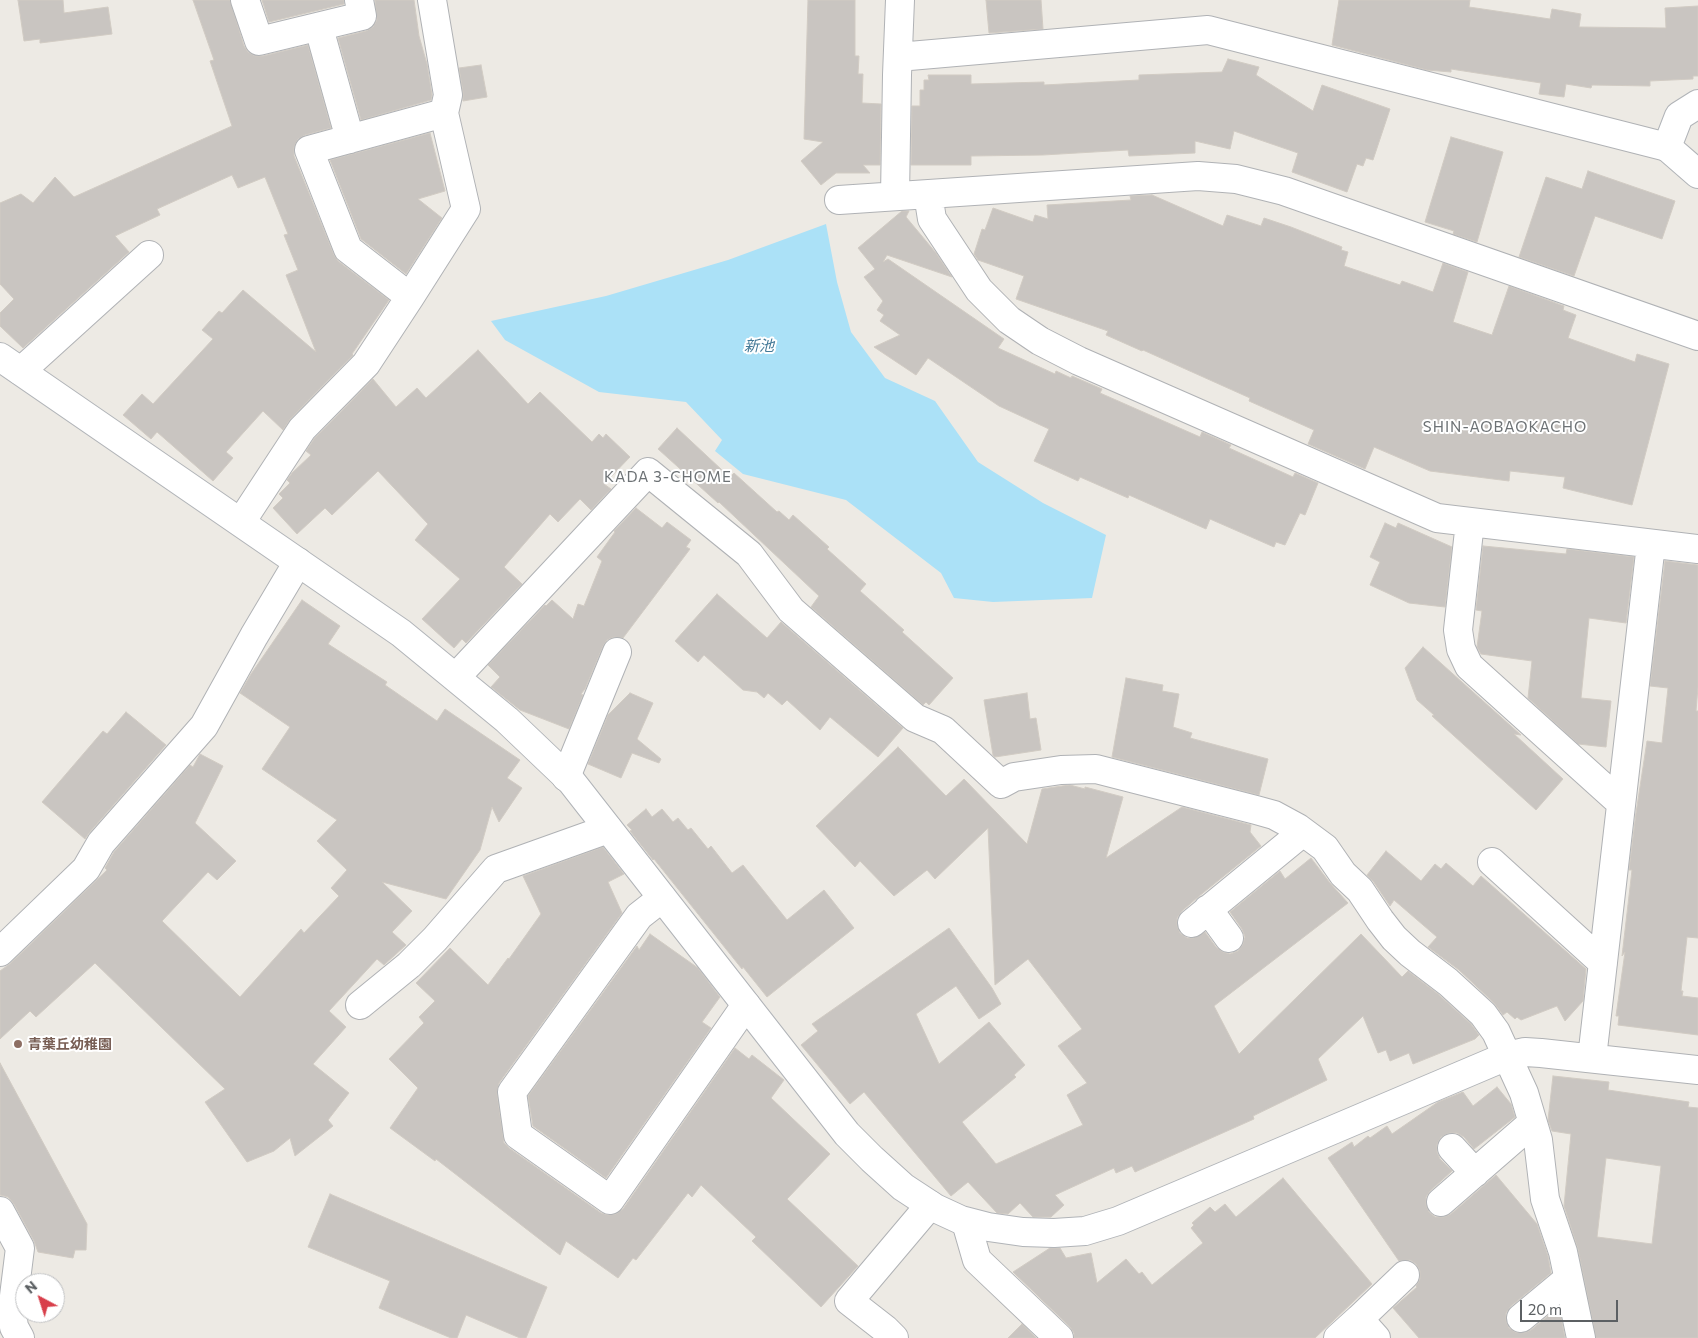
<!DOCTYPE html>
<meta charset="utf-8">
<style>
body{margin:0}
#map{position:relative;width:1698px;height:1338px;overflow:hidden;background:#edeae4;font-family:Commissioner,sans-serif}
canvas{display:block}
.north{position:absolute;left:15px;top:1273px;width:50px;height:50px;box-sizing:border-box;background:#fff;border:1px solid #bebfc1;border-radius:50%;rotate:320deg;font-size:14px;font-weight:700;line-height:20px;text-align:center;color:#5c6063}
.north::after{content:'';display:block;margin:auto;width:18px;height:22px;background:#d83f4b;clip-path:polygon(50% 0,100% 100%,50% 72%,0 100%)}
.scale{position:absolute;left:1520px;top:1300px;width:98px;height:22px;box-sizing:border-box;border:2px solid #5c6063;border-top:0;padding-left:6px;font-size:15px;line-height:18px;white-space:nowrap;color:#5c6063;-webkit-text-stroke:4px #fff;paint-order:stroke}
</style>
<div id="map">
<canvas width="1698" height="1338"></canvas>
<div class="north">N</div>
<div class="scale">20 m</div>
</div>
<script>
const ctx = document.querySelector('canvas').getContext('2d');
ctx.lineJoin = 'round';
function fillPath(path, color) { ctx.fillStyle = color; ctx.fill(path, 'evenodd'); }
const toPath = rows => new Path2D(rows.map(r => 'M' + r).join(''));
function stroke(path, color, width, dash) { ctx.strokeStyle = color; ctx.lineWidth = width; ctx.lineCap = dash ? 'butt' : 'round'; ctx.setLineDash(dash || []); ctx.stroke(path); }
function drawText(font, color, halo, rows, align = 'center') {
  ctx.font = font + ' Commissioner,"Noto Sans JP",sans-serif'; ctx.lineWidth = 4; ctx.setLineDash([]); ctx.textBaseline = 'middle'; ctx.strokeStyle = halo; ctx.fillStyle = color; for (const [text, x, y, turn = 0] of rows) {
    ctx.save(); ctx.translate(x, y); ctx.rotate((+turn || 0) * Math.PI / 180); ctx.textAlign = isNaN(turn) ? turn : align; if (halo) ctx.strokeText(text, 0, 0); ctx.fillText(text, 0, 0); ctx.restore();
  }
}
fillPath(toPath([
 [826,224,837,282,851,332,885,378,935,401,978,462,1043,503,1106,535,1092,598,993,602,954,598,941,573,846,500,743,474,715,451,722,440,686,402,599,392,505,340,491,321,606,296,728,260]
]), '#abe1f7');
const building = toPath([
 [18,0,63,0,64,13,108,7,112,34,40,43,40,39,24,41,18,0],
 [193,0,230,0,244,46,248,52,255,56,263,56,308,45,331,128,305,135,298,139,294,147,294,156,334,255,338,261,389,300,352,354,353,355,291,418,283,430,263,411,226,452,233,458,213,481,157,432,151,439,123,415,142,394,153,404,213,339,202,330,219,311,222,313,243,290,316,352,286,275,298,270,284,235,288,234,265,177,238,188,232,175,157,209,160,215,115,236,129,252,23,348,0,326,0,313,14,299,0,284,0,203,21,194,33,203,55,177,74,197,232,126,210,61,214,60,193,0],
 [262,0,344,0,344,4,269,22,262,0],
 [375,0,414,0,419,36,427,64,432,95,431,100,361,120,338,38,366,31,373,27,377,20,375,0],
 [808,0,855,0,855,56,859,56,858,74,863,74,862,103,881,104,880,165,863,165,870,173,836,173,821,185,801,161,823,142,804,139,808,0],
 [986,0,1041,0,1043,29,989,33,986,0],
 [1339,0,1470,0,1469,7,1550,19,1552,9,1581,14,1579,27,1666,28,1665,8,1698,6,1698,76,1693,76,1693,79,1650,81,1650,86,1592,85,1591,88,1566,84,1564,97,1539,94,1541,83,1451,69,1451,72,1427,70,1332,45,1339,0],
 [1228,59,1259,67,1256,75,1313,111,1322,85,1390,109,1373,160,1366,158,1363,166,1357,164,1347,192,1292,172,1298,153,1234,131,1230,149,1195,141,1195,153,1129,156,1128,150,1043,155,971,156,971,165,911,165,912,106,920,106,920,90,924,90,924,80,929,80,928,75,971,75,971,84,1044,82,1044,85,1139,80,1139,75,1222,72,1228,59],
 [481,65,487,97,463,101,463,92,459,68,481,65],
 [430,133,445,191,418,199,442,218,406,274,361,239,330,160,430,133],
 [1451,137,1503,152,1477,242,1453,234,1454,231,1425,222,1451,137],
 [1588,171,1675,201,1662,239,1595,216,1574,276,1519,257,1546,177,1582,189,1588,171],
 [1152,195,1223,226,1227,215,1261,226,1264,218,1291,227,1342,247,1341,250,1348,252,1344,266,1400,285,1402,281,1433,292,1443,263,1468,272,1453,322,1492,335,1509,286,1564,306,1563,310,1576,315,1568,338,1635,362,1637,354,1669,364,1632,505,1563,488,1565,477,1510,471,1509,481,1430,471,1374,447,1365,469,1308,444,1314,430,1249,401,1250,398,1143,350,1142,351,1106,335,1108,331,1016,299,1024,276,978,260,974,254,982,229,985,230,993,208,1033,222,1035,215,1048,219,1047,205,1131,200,1130,196,1152,195],
 [902,211,909,211,906,217,936,253,952,277,887,255,883,262,888,259,1004,339,998,348,1055,374,1056,371,1071,378,1072,376,1102,389,1100,393,1200,437,1202,432,1231,445,1229,448,1293,477,1295,473,1318,483,1305,515,1300,513,1285,545,1276,542,1274,547,1210,519,1206,529,1129,495,1128,498,1080,477,1078,481,1034,461,1049,429,999,406,928,358,916,375,874,347,900,335,880,321,884,315,877,310,883,301,864,277,875,269,858,248,902,211],
 [478,350,528,404,540,392,592,442,599,434,603,438,606,434,630,457,604,484,611,489,591,510,580,499,558,522,550,514,504,567,522,584,466,643,462,639,454,648,422,619,460,579,415,540,428,524,378,471,332,515,325,508,297,534,273,508,283,498,279,494,290,483,287,480,292,473,311,455,306,451,314,439,373,379,396,407,417,388,426,398,478,350],
 [677,428,722,470,723,469,731,476,734,473,777,512,779,511,789,520,793,515,829,547,827,549,866,584,860,591,904,630,902,632,953,678,929,705,926,702,923,705,811,607,819,596,719,502,718,503,658,449,677,428],
 [636,508,662,528,667,522,691,540,686,547,690,549,623,638,614,637,607,640,603,646,585,689,581,694,583,695,569,729,520,710,491,687,500,677,488,665,545,605,546,606,552,600,573,619,578,604,584,606,602,561,597,557,615,532,614,531,636,508],
 [1385,523,1396,528,1398,523,1452,547,1445,607,1409,603,1370,585,1380,562,1370,557,1385,523],
 [1483,546,1566,554,1567,549,1634,557,1626,623,1589,618,1581,698,1611,701,1606,747,1578,744,1528,698,1532,661,1481,654,1477,647,1482,611,1476,610,1483,546],
 [1665,561,1698,565,1698,687,1696,711,1698,711,1698,938,1687,937,1681,991,1683,991,1682,996,1698,998,1698,1035,1618,1025,1619,1016,1616,1016,1625,952,1622,956,1632,870,1629,870,1636,813,1647,741,1662,743,1668,688,1650,686,1665,561],
 [717,594,767,638,781,622,903,728,878,757,830,717,820,730,787,700,782,705,768,693,764,698,757,692,743,690,704,655,698,662,675,641,717,594],
 [302,600,340,626,328,644,387,682,385,685,437,721,445,709,520,760,507,778,522,788,499,822,492,807,480,850,446,899,382,882,412,911,392,932,406,945,384,965,377,959,329,1011,346,1027,313,1064,349,1093,328,1120,333,1126,295,1156,290,1138,274,1151,247,1162,205,1102,225,1089,95,963,36,1017,30,1011,0,1039,0,971,11,963,107,870,105,868,114,852,190,765,193,767,200,754,223,766,195,823,236,861,217,880,208,872,162,921,240,997,301,929,304,933,339,896,331,888,347,870,317,841,337,820,262,769,290,727,240,693,251,674,302,600],
 [1423,647,1521,735,1514,734,1563,779,1536,810,1432,716,1434,715,1417,700,1405,668,1423,647],
 [1126,678,1163,685,1162,691,1179,694,1173,727,1192,733,1190,738,1268,759,1259,795,1112,757,1126,678],
 [630,693,653,703,637,739,661,759,659,763,632,753,621,778,588,764,608,715,630,693],
 [1027,693,1030,719,1036,718,1041,750,995,757,993,755,984,700,1027,693],
 [126,712,166,745,89,833,85,839,42,802,103,731,107,734,126,712],
 [898,747,946,796,964,779,1027,844,1042,789,1062,786,1070,785,1085,789,1085,787,1123,797,1106,858,1182,807,1251,825,1250,832,1261,846,1198,897,1182,911,1177,918,1177,926,1180,933,1187,938,1194,938,1205,932,1216,947,1223,952,1230,954,1238,951,1243,944,1245,937,1242,929,1230,912,1280,871,1285,879,1311,858,1330,883,1348,903,1214,1006,1239,1054,1361,934,1402,977,1408,971,1438,994,1471,1024,1479,1035,1475,1039,1413,1064,1409,1053,1390,1061,1386,1050,1378,1053,1363,1016,1318,1059,1327,1080,1253,1116,1254,1119,1135,1172,1132,1166,1116,1173,1114,1168,1055,1195,1064,1205,1051,1217,1033,1217,1020,1203,1008,1214,997,1213,968,1182,951,1196,864,1092,850,1104,801,1045,818,1031,812,1024,949,928,992,988,1001,1004,979,1019,956,986,916,1014,939,1064,989,1022,1025,1065,1014,1075,1016,1077,962,1122,996,1164,1083,1125,1067,1095,1087,1083,1058,1046,1082,1029,1028,959,995,985,988,828,935,879,927,870,894,896,860,861,855,867,816,826,898,747],
 [646,809,652,817,662,809,673,822,678,818,688,830,691,828,708,849,711,846,732,873,743,865,787,920,824,890,854,928,767,997,743,967,742,969,654,859,653,860,630,831,632,830,627,825,646,809],
 [603,847,624,874,608,882,622,913,499,1083,497,1094,504,1143,509,1148,601,1213,608,1215,616,1214,623,1209,735,1048,749,1059,752,1055,784,1080,771,1098,830,1154,787,1199,858,1266,821,1307,752,1241,756,1237,701,1185,692,1197,688,1193,636,1260,633,1258,618,1278,566,1241,560,1255,436,1159,435,1161,390,1128,418,1088,389,1059,424,1023,419,1017,435,1001,416,983,450,948,488,985,508,958,509,959,541,914,523,876,603,847],
 [1386,851,1421,881,1435,864,1441,869,1446,863,1473,886,1481,876,1586,969,1583,1001,1565,1021,1557,1006,1521,1020,1517,1017,1515,1019,1507,1012,1503,1015,1494,1003,1459,970,1428,947,1437,937,1394,900,1390,906,1373,881,1367,875,1386,851],
 [650,934,698,968,720,997,702,1022,711,1028,606,1178,533,1126,528,1096,637,946,639,950,650,934],
 [0,1063,87,1224,86,1250,75,1250,73,1258,38,1252,34,1241,14,1204,8,1197,0,1195,0,1063],
 [1553,1076,1609,1082,1608,1090,1689,1102,1688,1107,1698,1108,1698,1338,1596,1338,1578,1249,1564,1206,1571,1134,1552,1131,1548,1120,1553,1076],
 [1606,1158,1661,1166,1652,1244,1597,1237,1606,1158],
 [1497,1087,1511,1104,1515,1117,1474,1149,1464,1137,1457,1133,1449,1133,1441,1137,1437,1144,1437,1152,1440,1159,1452,1171,1430,1191,1426,1197,1426,1205,1429,1212,1435,1217,1444,1217,1451,1214,1496,1175,1537,1224,1548,1256,1551,1273,1511,1306,1506,1313,1506,1321,1509,1328,1515,1332,1524,1333,1531,1330,1559,1307,1565,1338,1419,1338,1393,1308,1417,1287,1416,1286,1420,1279,1420,1271,1416,1264,1410,1260,1399,1261,1328,1158,1352,1142,1354,1147,1368,1136,1370,1138,1387,1126,1392,1134,1438,1102,1463,1092,1473,1106,1497,1087],
 [1283,1178,1372,1284,1315,1338,1074,1338,1074,1333,1070,1327,1013,1272,1050,1248,1060,1248,1066,1258,1091,1253,1097,1283,1126,1259,1139,1274,1142,1272,1152,1285,1203,1243,1191,1228,1194,1225,1192,1223,1210,1207,1215,1212,1225,1204,1236,1217,1283,1178],
 [330,1194,547,1287,526,1338,520,1338,466,1315,457,1338,451,1338,379,1308,390,1281,308,1247,330,1194],
 [1022,1324,1036,1338,1008,1338,1022,1324]
]);
fillPath(building, '#c9c5c1');
stroke(building, '#d1cbc3', 1);
const street = toPath([
 [245,0,259,41,362,16,359,0],
 [432,0,448,95,444,113],
 [319,28,350,139],
 [898,57,1208,30,1667,147],
 [928,194,932,219,979,290,1009,320,1040,341,1079,361,1437,518,1698,549],
 [895,196,897,75,900,0],
 [839,200,1198,176,1236,179,1284,191,1698,336],
 [21,371,149,255],
 [241,522,302,429,366,364,410,297,466,209,444,113,309,150,348,249,410,297],
 [1470,522,1458,630,1461,649,1469,666,1621,803],
 [456,677,648,472,749,554,791,610,915,718,943,730,1001,784,1014,777,1061,770,1096,769,1256,810,1274,815,1298,828,1325,848,1343,874,1360,890,1380,920,1394,938,1410,953,1448,982,1483,1014,1496,1032,1524,1093,1538,1140,1545,1199,1563,1252,1581,1338],
 [566,777,617,652],
 [1492,862,1603,963],
 [662,898,639,916,512,1092,518,1135,610,1200,746,1005],
 [1208,909,1229,938],
 [1192,923,1303,832],
 [0,952,86,869,101,843,204,726,254,636,298,562],
 [360,1005,409,965,435,939,496,869,608,829],
 [1507,1056,1525,1052,1541,1053,1698,1070],
 [1592,1058,1651,544],
 [1452,1148,1475,1173],
 [1441,1202,1532,1123],
 [0,1211,20,1248,12,1312,14,1327,20,1338],
 [966,1222,977,1260,1059,1338],
 [1521,1318,1568,1279],
 [894,1338,885,1329,849,1301,930,1205],
 [1338,1338,1359,1319],
 [1376,1338,1359,1319,1405,1275]
]);
const secondary = toPath([
 [1698,104,1679,116,1667,147,1698,174],
 [0,357,401,633,507,720,571,781,847,1134,872,1159,903,1187,935,1208,961,1220,988,1227,1023,1232,1054,1233,1085,1231,1118,1221,1507,1056]
]);
stroke(street, '#b0b2b5', 30);
stroke(secondary, '#b1b4b8', 30);
stroke(street, '#fff', 28);
stroke(secondary, '#fff', 28);
for (const [x, y, r, color] of [
 [18,1044,5,"#8d6e63"]
]) { const dot = new Path2D(); dot.arc(x, y, r, 0, 2 * Math.PI); ctx.fillStyle = color; ctx.fill(dot); stroke(dot, '#fff', 2); }
drawText('bold 14px', '#785e54', '#fff', [
 ["青葉丘幼稚園",28,1044]
], 'left');
drawText('italic 15px', '#437997', '#fff', [
 ["新池",759,346]
]);
ctx.letterSpacing = '1px';
drawText('15px', '#6d7275', '#fff', [
 ["SHIN-AOBAOKACHO",1505,427],
 ["KADA 3-CHOME",668,477]
]);
ctx.letterSpacing = '0px';
</script>
